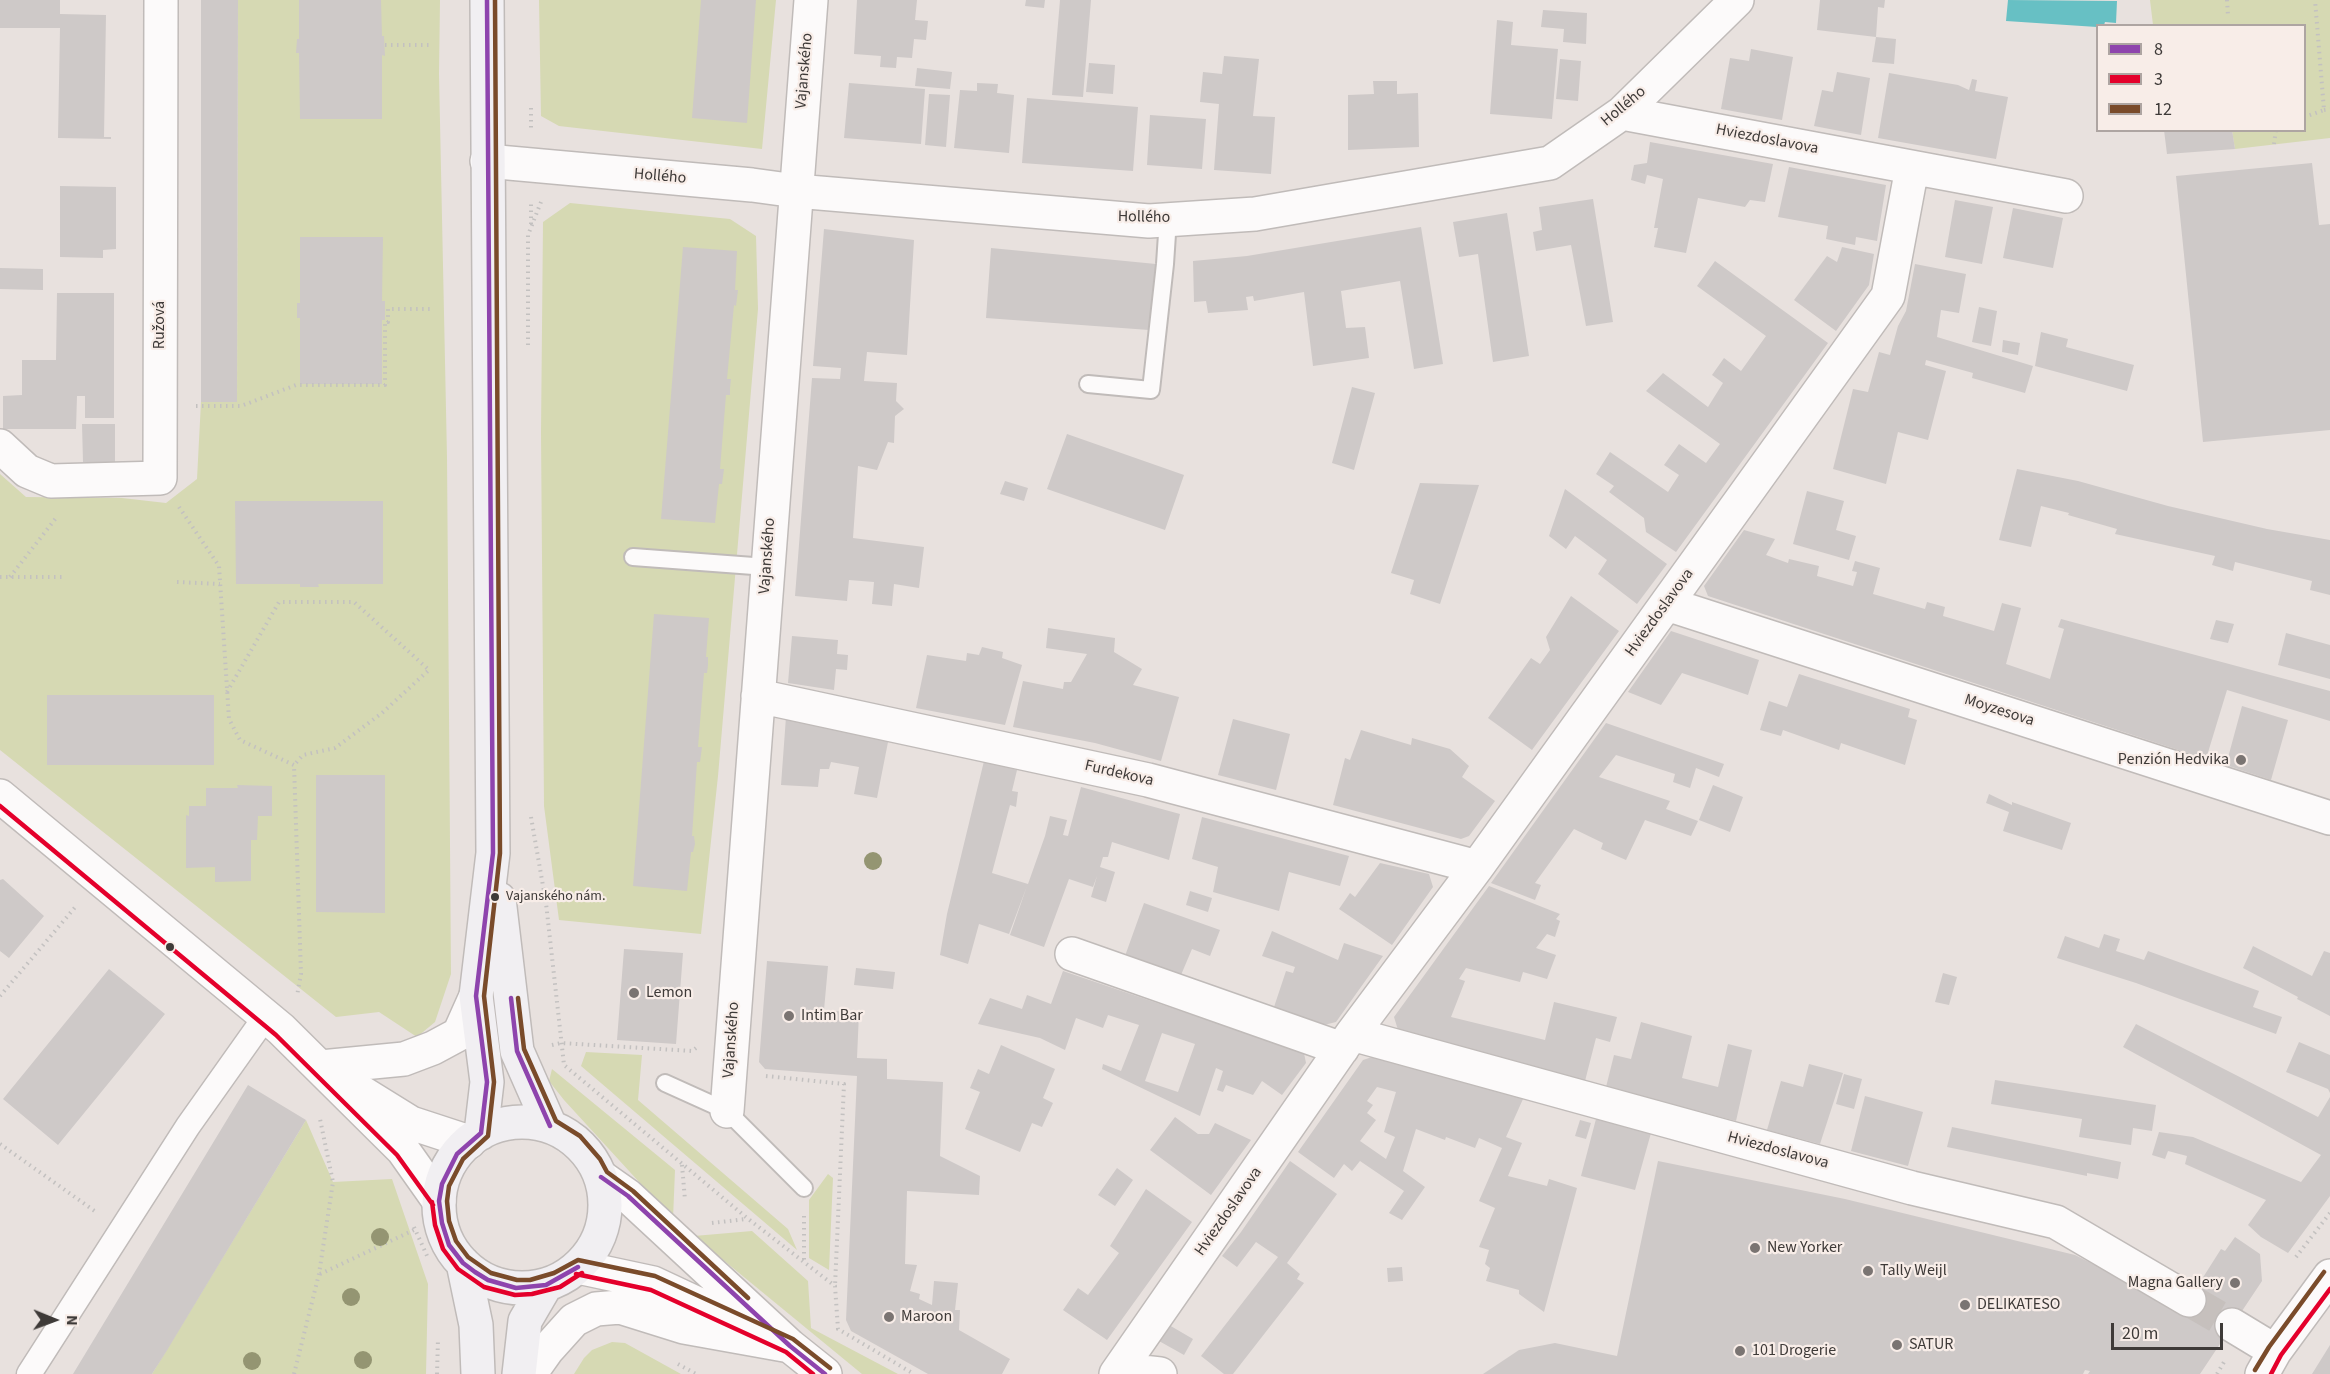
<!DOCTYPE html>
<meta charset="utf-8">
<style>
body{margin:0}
#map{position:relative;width:2330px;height:1374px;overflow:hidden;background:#e8e1de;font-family:"Source Sans 3",sans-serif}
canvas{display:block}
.legend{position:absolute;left:2096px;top:24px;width:210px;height:108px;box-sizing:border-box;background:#f8ede8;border:2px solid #aea5a2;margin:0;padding:8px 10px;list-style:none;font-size:18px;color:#3e3a38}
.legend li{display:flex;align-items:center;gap:12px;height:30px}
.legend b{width:30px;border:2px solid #aea5a2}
.north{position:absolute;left:24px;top:1290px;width:60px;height:60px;-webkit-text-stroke:4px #f8ede8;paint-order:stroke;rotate:91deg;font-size:16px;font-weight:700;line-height:24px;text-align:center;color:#3e3a38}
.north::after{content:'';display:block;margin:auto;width:21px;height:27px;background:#3e3a38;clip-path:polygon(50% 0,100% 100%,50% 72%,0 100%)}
.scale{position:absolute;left:2111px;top:1323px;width:112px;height:27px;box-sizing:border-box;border:3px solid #3e3a38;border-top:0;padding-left:8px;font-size:18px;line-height:21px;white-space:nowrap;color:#3e3a38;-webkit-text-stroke:4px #f8ede8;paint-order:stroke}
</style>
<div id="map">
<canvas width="2330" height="1374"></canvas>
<ul class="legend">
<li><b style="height:8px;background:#8e44ad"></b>8</li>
<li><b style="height:8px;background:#e4002b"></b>3</li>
<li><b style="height:8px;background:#7a4b2a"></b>12</li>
</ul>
<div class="north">N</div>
<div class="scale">20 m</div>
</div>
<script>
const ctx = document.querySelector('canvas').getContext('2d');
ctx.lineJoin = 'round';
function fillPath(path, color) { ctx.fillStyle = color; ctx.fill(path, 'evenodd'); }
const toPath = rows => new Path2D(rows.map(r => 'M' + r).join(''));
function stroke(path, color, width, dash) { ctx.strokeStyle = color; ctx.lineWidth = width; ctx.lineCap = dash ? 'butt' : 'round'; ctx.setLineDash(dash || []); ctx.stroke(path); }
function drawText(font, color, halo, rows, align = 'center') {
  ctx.font = font + ' "Source Sans 3",sans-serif'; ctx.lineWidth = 4.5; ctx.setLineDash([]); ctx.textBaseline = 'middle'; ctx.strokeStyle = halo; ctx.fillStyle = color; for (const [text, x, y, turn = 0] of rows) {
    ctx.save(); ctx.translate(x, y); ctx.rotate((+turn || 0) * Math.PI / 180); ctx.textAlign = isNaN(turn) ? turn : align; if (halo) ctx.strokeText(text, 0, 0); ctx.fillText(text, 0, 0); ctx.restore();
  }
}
fillPath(toPath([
 [238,0,440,0,439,74,447,457,451,974,435,1022,417,1037,379,1012,336,1017,0,750,0,474,26,497,122,498,166,503,197,479,201,402,237,402],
 [539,0,776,0,762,149,559,126,541,116],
 [2150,0,2330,0,2330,138,2235,149,2232,131,2304,130,2304,26,2153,25],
 [570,203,730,219,756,236,758,309,718,776,701,934,559,920,544,806,541,433,543,222],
 [586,1052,642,1055,638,1100,788,1229,797,1250,581,1066],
 [552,1069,675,1170,673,1219,564,1100,549,1081],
 [306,1120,333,1182,392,1179,428,1284,426,1374,152,1374],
 [828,1174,833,1178,829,1270,809,1258,809,1200],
 [752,1231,808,1281,811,1328,898,1374,862,1374,694,1236],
 [612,1342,625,1343,681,1374,574,1374,584,1358,592,1350]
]), '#d6d9b3');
fillPath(toPath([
 [2008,0,2117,1,2116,23,2105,22,2104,25,2097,27,2006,21]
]), '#67c0c4');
fillPath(toPath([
 [0,0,60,0,60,14,106,15,104,137,111,137,111,139,58,138,60,28,0,28],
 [201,0,238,0,237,402,201,402],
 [299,0,381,0,382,36,384,36,385,56,382,55,382,119,300,119,299,53,296,53,297,39,299,39],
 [701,0,756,0,747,123,692,118],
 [857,0,917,0,915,20,928,21,926,40,914,39,912,58,897,57,896,68,880,67,881,56,854,54],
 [1026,0,1045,0,1044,8,1025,6],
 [1060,0,1091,0,1083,97,1052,95],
 [1820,0,1885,0,1884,8,1878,7,1876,37,1817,30],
 [1543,10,1587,13,1586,44,1563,42,1564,29,1541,27],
 [1497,20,1513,22,1511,45,1558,49,1552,119,1490,114],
 [1876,37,1896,39,1894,64,1872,62],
 [1751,49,1793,57,1782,120,1721,109,1730,58,1749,61],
 [1224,56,1259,59,1253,116,1275,117,1271,174,1214,170,1219,104,1200,102,1203,72,1222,74],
 [1560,59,1581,61,1578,101,1556,99],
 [1089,63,1115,65,1113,94,1086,92],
 [917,68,952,72,950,89,915,86],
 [1837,72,1870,78,1861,135,1814,126,1822,90,1833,92],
 [1889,73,1958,85,1969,90,1972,79,1977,80,1975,91,2008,97,1996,159,1878,138],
 [1373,81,1397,81,1397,94,1418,93,1419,147,1348,150,1348,95,1374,94],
 [849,83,925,89,921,144,844,138],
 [977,83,998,84,997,93,1014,95,1009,153,954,148,960,90,977,91],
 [929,94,950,95,946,147,925,145],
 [1027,98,1138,107,1133,171,1022,163],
 [1150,115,1206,119,1202,169,1147,165],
 [2164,130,2232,130,2235,149,2167,154],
 [1650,142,1773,164,1765,202,1750,200,1745,207,1698,198,1686,253,1654,247,1658,228,1654,228,1663,179,1647,175,1645,184,1631,180,1634,165,1647,163],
 [2312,163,2319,225,2330,224,2330,430,2203,442,2176,176],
 [1789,167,1886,185,1877,241,1856,237,1855,245,1826,239,1828,226,1778,217],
 [60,186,116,187,116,249,103,250,103,258,60,257],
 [1593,199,1613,322,1586,326,1571,245,1536,251,1533,232,1542,230,1539,207],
 [1955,200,1993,207,1982,264,1945,257],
 [2013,208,2063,218,2053,268,2003,258],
 [1507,213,1529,356,1493,362,1478,254,1459,257,1453,222],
 [1421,227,1443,364,1414,369,1400,281,1341,291,1346,328,1365,327,1369,358,1313,366,1304,292,1254,301,1253,296,1246,297,1248,310,1208,313,1206,301,1194,302,1193,261,1247,256],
 [824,229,914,240,907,355,867,352,864,381,897,383,896,401,904,409,895,416,894,443,888,442,877,470,858,466,853,538,924,547,919,588,894,584,892,606,872,604,874,582,849,580,847,601,795,596,812,378,840,379,841,368,813,366],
 [300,237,383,237,382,301,385,301,385,320,382,320,382,384,300,384,300,318,297,318,297,303,300,303],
 [683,247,737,251,735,290,738,290,736,306,734,305,727,379,731,379,730,388,730,395,726,395,720,469,724,469,722,484,719,484,715,523,661,519],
 [1842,247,1874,254,1869,285,1836,331,1794,300,1827,256,1837,262],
 [991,248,1156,264,1149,330,986,318],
 [1715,261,1828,343,1676,552,1646,532,1644,518,1609,492,1614,486,1596,474,1610,452,1668,492,1679,475,1664,465,1679,444,1706,463,1720,444,1646,391,1663,373,1708,407,1723,383,1712,375,1724,358,1741,371,1766,336,1697,286],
 [1915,264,1966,274,1959,313,1941,310,1937,337,2033,366,2025,393,1972,378,1973,373,1926,360,1925,365,1946,371,1928,440,1898,432,1886,484,1833,469,1853,389,1868,392,1879,352,1890,355,1898,326,1906,311],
 [0,268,43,269,43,290,0,289],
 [57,293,114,293,114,418,85,418,85,396,77,396,76,429,3,429,3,396,22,395,22,360,56,360],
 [1979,307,1997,311,1991,346,1972,342],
 [2041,332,2068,339,2066,347,2134,365,2127,391,2035,366],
 [2003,340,2020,343,2018,355,2002,352],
 [1352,387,1375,393,1354,470,1332,463],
 [82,424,115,424,115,463,83,462],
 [1067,434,1184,475,1165,530,1047,489],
 [2017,469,2078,481,2168,506,2267,529,2330,540,2330,595,2310,590,2312,581,2235,562,2233,571,2212,565,2215,556,2115,534,2117,529,2068,515,2069,513,2041,506,2031,547,1999,540],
 [1005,481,1028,488,1024,501,1000,494],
 [1420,483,1479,485,1440,604,1410,594,1414,580,1391,573],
 [1565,489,1667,564,1637,604,1598,574,1607,560,1575,536,1566,549,1549,536],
 [1807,491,1844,501,1836,530,1856,536,1849,560,1793,544],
 [235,501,383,501,383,584,318,584,319,587,300,587,300,584,236,584],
 [1744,530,1775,539,1766,555,1788,563,1789,559,1819,566,1817,576,1853,586,1857,572,1852,571,1855,561,1880,568,1873,594,1925,609,1927,602,1945,607,1943,616,1994,631,2002,603,2021,608,2006,664,2050,679,2064,629,2058,627,2061,619,2330,691,2330,721,2227,690,2206,759,1708,596,1704,586],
 [1571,596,1619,631,1532,750,1488,718,1531,658,1540,664,1550,650,1546,637],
 [654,614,709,618,706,657,708,657,708,665,707,673,704,673,698,747,702,747,700,762,697,762,692,836,694,836,695,844,693,852,691,852,687,891,633,886],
 [2216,620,2234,624,2228,643,2210,639],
 [1048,628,1115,638,1114,652,1142,669,1133,685,1179,697,1161,761,1095,743,1013,727,1023,681,1063,689,1064,682,1071,682,1087,654,1046,648],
 [1671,631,1759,660,1748,695,1682,673,1661,705,1628,692],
 [2286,633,2330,645,2330,679,2278,665],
 [792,636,838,640,837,654,848,655,847,670,836,669,834,690,788,683],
 [982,647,1003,652,1002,658,1022,665,1005,725,916,708,927,655,966,661,967,653,979,655],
 [1799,674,1910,709,1908,717,1917,720,1905,765,1841,743,1839,750,1783,730,1781,736,1760,730,1769,701,1787,707],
 [47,695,214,695,214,765,47,765],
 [2242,706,2288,720,2271,780,2226,765],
 [786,717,889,737,877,798,854,794,859,767,831,762,829,769,820,769,818,787,781,785],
 [1233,719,1290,734,1276,790,1218,775],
 [1606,723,1724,764,1719,777,1696,768,1690,788,1673,782,1675,774,1616,755,1599,777,1670,801,1666,809,1698,821,1691,836,1645,820,1626,860,1601,849,1603,843,1574,829,1535,883,1541,885,1535,900,1491,883],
 [1361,730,1411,745,1412,738,1450,749,1469,766,1462,777,1495,801,1469,836,1461,839,1333,805,1345,758,1350,760],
 [984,761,1017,770,1012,791,1018,792,1016,807,1010,805,992,873,1028,884,1045,836,1050,816,1067,820,1063,835,1068,836,1081,787,1180,814,1169,860,1112,842,1108,857,1103,857,1100,867,1115,872,1106,902,1091,897,1097,876,1093,887,1069,879,1044,947,1010,935,1027,886,1009,934,979,924,968,964,940,955,947,914],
 [316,775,385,775,385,913,316,912],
 [237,785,272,786,272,816,258,816,257,840,251,840,251,881,215,882,215,867,186,868,186,815,189,816,189,806,206,806,206,788,238,788],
 [1713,785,1743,797,1730,832,1699,820],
 [1989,794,2012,805,2012,802,2071,823,2062,850,2003,831,2009,812,1986,803],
 [1202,817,1349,856,1340,886,1289,872,1279,911,1213,892,1218,867,1192,859],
 [1380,863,1429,874,1433,887,1392,945,1339,909,1350,893,1355,897],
 [3,879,44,916,9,958,0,951,0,880],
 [1489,886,1560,914,1556,919,1560,921,1555,937,1547,934,1536,948,1556,955,1547,979,1523,972,1520,982,1466,968,1459,979,1465,981,1451,1017,1545,1040,1554,1002,1617,1017,1610,1042,1596,1038,1585,1081,1398,1030,1394,1017],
 [1190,891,1212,898,1208,912,1186,905],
 [1144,903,1220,930,1210,956,1192,949,1181,975,1125,956],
 [1272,931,1338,960,1344,943,1383,956,1336,1022,1324,1025,1274,1007,1286,971,1293,973,1295,967,1262,956],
 [2104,934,2120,939,2116,951,2144,960,2148,951,2259,991,2253,1007,2282,1017,2276,1034,2136,983,2057,958,2065,936,2099,948],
 [2253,946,2312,976,2324,951,2330,953,2330,1016,2297,999,2298,997,2243,968],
 [624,949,683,953,676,1044,617,1040],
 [767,961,828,966,824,1010,859,1013,857,1058,887,1059,887,1079,943,1082,940,1156,980,1176,979,1195,907,1191,905,1264,917,1265,910,1291,920,1294,919,1299,932,1305,934,1281,958,1283,955,1310,960,1310,959,1330,1010,1359,1002,1374,928,1374,851,1331,846,1320,857,1076,765,1069,759,1062],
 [856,968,895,972,893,989,854,985],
 [109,969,165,1014,58,1145,3,1099],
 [1063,971,1304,1053,1306,1063,1282,1095,1262,1081,1253,1095,1226,1085,1223,1092,1217,1090,1223,1071,1216,1068,1200,1116,1102,1069,1103,1064,1121,1071,1139,1025,1108,1015,1103,1028,1076,1018,1065,1050,1040,1038,978,1024,990,998,1022,1009,1027,995,1051,1004],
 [1162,1033,1195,1044,1178,1092,1145,1081],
 [1943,973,1957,977,1949,1005,1935,1002],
 [1641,1022,1692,1036,1682,1078,1718,1087,1728,1044,1752,1050,1736,1121,1606,1087,1614,1055,1631,1059],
 [2136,1024,2318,1117,2330,1097,2330,1196,2288,1253,2261,1237,2248,1225,2266,1200,2185,1164,2187,1156,2168,1151,2165,1159,2152,1155,2159,1132,2193,1137,2301,1182,2321,1155,2123,1047],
 [2299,1042,2330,1055,2330,1093,2328,1089,2286,1072],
 [1001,1045,1055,1069,1043,1098,1053,1103,1042,1127,1032,1123,1020,1152,965,1129,980,1092,970,1088,978,1069,989,1074],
 [1372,1057,1523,1099,1506,1137,1522,1143,1508,1176,1547,1186,1549,1179,1577,1188,1544,1312,1519,1294,1519,1290,1486,1281,1490,1268,1485,1264,1489,1250,1479,1247,1495,1208,1479,1201,1502,1148,1479,1138,1475,1148,1446,1137,1445,1140,1416,1129,1403,1171,1425,1187,1402,1220,1389,1213,1404,1191,1360,1161,1352,1171,1344,1164,1334,1178,1298,1152,1363,1060],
 [1377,1087,1396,1092,1384,1132,1395,1137,1386,1159,1360,1141,1376,1120,1367,1113,1373,1105,1367,1101],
 [1809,1064,1843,1073,1820,1144,1767,1130,1781,1081,1803,1087],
 [1844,1074,1862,1079,1854,1109,1836,1104],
 [1995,1080,2156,1105,2152,1131,2133,1128,2131,1145,2079,1137,2082,1119,1991,1104],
 [248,1085,306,1120,166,1352,152,1374,73,1374],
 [1865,1096,1923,1112,1908,1166,1851,1151],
 [1175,1117,1198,1134,1209,1134,1215,1123,1251,1140,1211,1195,1150,1150],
 [1596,1119,1651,1133,1635,1190,1581,1176],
 [1580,1120,1591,1123,1586,1139,1575,1136],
 [1952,1127,2121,1162,2118,1179,2087,1173,2087,1176,1947,1147],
 [1290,1161,1337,1194,1287,1263,1300,1274,1297,1279,1304,1283,1233,1374,1224,1374,1201,1356,1278,1257,1256,1242,1237,1267,1222,1256,1241,1232],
 [1658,1161,1845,1199,2075,1255,2183,1309,2221,1249,2225,1251,2235,1237,2260,1254,2262,1281,2200,1374,2088,1374,2090,1371,2085,1370,2083,1374,1483,1374,1519,1350,1555,1343,1617,1356],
 [1117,1168,1133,1180,1115,1206,1098,1195],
 [1146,1189,1192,1222,1107,1340,1063,1310,1078,1288,1088,1295,1119,1253,1110,1246],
 [1402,1267,1403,1281,1388,1282,1387,1268],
 [1169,1325,1193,1339,1184,1355,1159,1341],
 [2330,1345,2330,1374,2312,1374]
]), '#cec9c8');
stroke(toPath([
 [2189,1300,2232,1325]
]), '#c6c0bd', 33, [33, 16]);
const service = toPath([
 [1088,384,1151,390,1165,264,1168,219],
 [633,557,767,567],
 [665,1083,727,1111,804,1188]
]);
const pedestrian = toPath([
 [29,1374,188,1126,266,1016]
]);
const minor = toPath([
 [1622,113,2066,196],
 [487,161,752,185,796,191,1149,221,1255,214,1550,163,1622,113,1737,0],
 [0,446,27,471,51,481,160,478,161,0],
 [1667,604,2330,818],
 [758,696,1148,780,1477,867],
 [0,796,281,1029,403,1150,439,1201],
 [1072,954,1342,1049],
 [1352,1034,1912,1188,2056,1222,2189,1300],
 [321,1067,404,1059,433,1048,459,1034,476,996],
 [361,1092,411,1123,469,1142],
 [727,1111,811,0],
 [601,1177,628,1196,790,1346,825,1374],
 [578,1267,653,1283,747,1327],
 [2232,1325,2275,1351],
 [530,1374,547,1350,574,1320,596,1309,620,1307,684,1327,790,1346],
 [1116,1374,1352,1034,1477,867,1888,296,1912,168],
 [1132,1374,1142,1372,1160,1374],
 [2262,1374,2275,1351,2330,1276]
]);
const secondary = toPath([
 [499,899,517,1051,550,1126],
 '439 1205a83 83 0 1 1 166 0a83 83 0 1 1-166 0Z',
 [481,1133,487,1082,476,996,493,853,487,0],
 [463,1263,476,1325,478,1374],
 [519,1374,525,1321,546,1285]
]);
stroke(service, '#c0bbb9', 20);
stroke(pedestrian, '#c0bbb9', 27);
stroke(minor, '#c0bbb9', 36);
stroke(secondary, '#c0bbb9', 36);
stroke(toPath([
 [2227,0,2228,16],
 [385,45,429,45],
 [531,108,531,131],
 [2324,110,2330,109],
 [2304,117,2324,110,2315,0],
 [2274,144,2276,130],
 [531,224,531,201],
 [528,345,528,235,541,202],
 [196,406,241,406,296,385,385,385,385,322,388,322,388,309,430,309],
 [179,507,219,566,229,719,240,740,294,765,301,974,297,996],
 [0,577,64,577],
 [10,577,56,518],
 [177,582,220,584],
 [227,692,279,602,354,602,429,670,382,713,335,748,303,755,294,765],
 [531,817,546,903,564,1065,747,1218,835,1286,838,1329,914,1374],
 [0,996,77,905],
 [552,1045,561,1043,692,1051,696,1048],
 [766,1076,844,1084,835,1286],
 [0,1144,96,1212],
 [682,1165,685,1200],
 [804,1216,804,1263],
 [712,1223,746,1219],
 [414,1227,428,1258],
 [2296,1257,2330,1213],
 [320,1274,414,1230],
 [678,1364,696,1374],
 [294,1374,319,1274,333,1182,320,1119],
 [437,1374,438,1339],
 [2217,1374,2224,1362]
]), '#c3c1c0', 4, [1.5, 4.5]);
stroke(service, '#fcfafa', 16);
stroke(pedestrian, '#fcfafa', 24);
stroke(minor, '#fcfafa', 33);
stroke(secondary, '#f1eff2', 33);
stroke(toPath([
 [511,998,517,1051,550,1126],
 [481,1133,487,1082,476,996,493,853,487,0],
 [481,1133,457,1154,442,1184,439,1201,442,1223,449,1245,463,1263,475,1272,488,1280,516,1288,546,1285,578,1267],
 [601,1177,628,1196,790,1346,825,1374]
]), '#8e44ad', 4.5);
stroke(toPath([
 [0,806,276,1035,397,1155,433,1205],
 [432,1202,435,1225,443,1249,458,1269,484,1287,515,1295,532,1294,560,1287,582,1273],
 [576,1274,651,1290,786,1352,813,1374],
 [2271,1374,2281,1355,2330,1289]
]), '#e4002b', 4.5);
stroke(toPath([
 [495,0,500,853,484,996,494,1082,488,1136,463,1159,449,1186,447,1201,449,1221,456,1241,468,1257,491,1273,517,1280,530,1280,554,1273,578,1260,655,1276,793,1339,830,1368],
 [518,998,524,1049,556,1121,580,1136,600,1159,607,1172,633,1191,748,1298],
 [2255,1370,2269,1347,2324,1272]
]), '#7a4b2a', 4.5);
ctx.fillStyle = '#949572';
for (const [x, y] of [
 [873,861],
 [380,1237],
 [351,1297],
 [363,1360],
 [252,1361]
]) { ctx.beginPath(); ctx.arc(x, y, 9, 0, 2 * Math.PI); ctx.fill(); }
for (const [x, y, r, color] of [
 [2241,760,6,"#7a7472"],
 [495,897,5,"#3e3a38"],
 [170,947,5,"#3e3a38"],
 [634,993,6,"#7a7472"],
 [789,1016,6,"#7a7472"],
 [1755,1248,6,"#7a7472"],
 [1868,1271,6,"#7a7472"],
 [2235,1283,6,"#7a7472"],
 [1965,1305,6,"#7a7472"],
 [889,1317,6,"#7a7472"],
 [1897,1345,6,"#7a7472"],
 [1740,1351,6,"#7a7472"]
]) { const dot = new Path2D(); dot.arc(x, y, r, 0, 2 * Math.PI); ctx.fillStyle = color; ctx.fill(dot); stroke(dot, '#f8ede8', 2); }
drawText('14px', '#3e3a38', '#f8ede8', [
 ["Vajanského nám.",506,897]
], 'left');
drawText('16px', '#3e3a38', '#f8ede8', [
 ["Vajanského",805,71,-85],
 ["Hollého",1624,107,-40],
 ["Hviezdoslavova",1767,140,11],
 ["Hollého",660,177,5],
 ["Hollého",1144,218,1],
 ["Ružová",160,325,-90],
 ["Vajanského",768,556,-86],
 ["Hviezdoslavova",1660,613,-54],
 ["Moyzesova",1999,711,18],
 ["Furdekova",1119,774,13],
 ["Vajanského",732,1040,-86],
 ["Hviezdoslavova",1778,1151,15],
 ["Hviezdoslavova",1229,1212,-55]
]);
drawText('16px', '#3e3a38', '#f8ede8', [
 ["Penzión Hedvika",2229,760,"right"],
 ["Lemon",646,993],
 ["Intim Bar",801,1016],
 ["New Yorker",1767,1248],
 ["Tally Weijl",1880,1271],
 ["Magna Gallery",2223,1283,"right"],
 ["DELIKATESO",1977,1305],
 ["Maroon",901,1317],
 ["SATUR",1909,1345],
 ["101 Drogerie",1752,1351]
], 'left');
</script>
